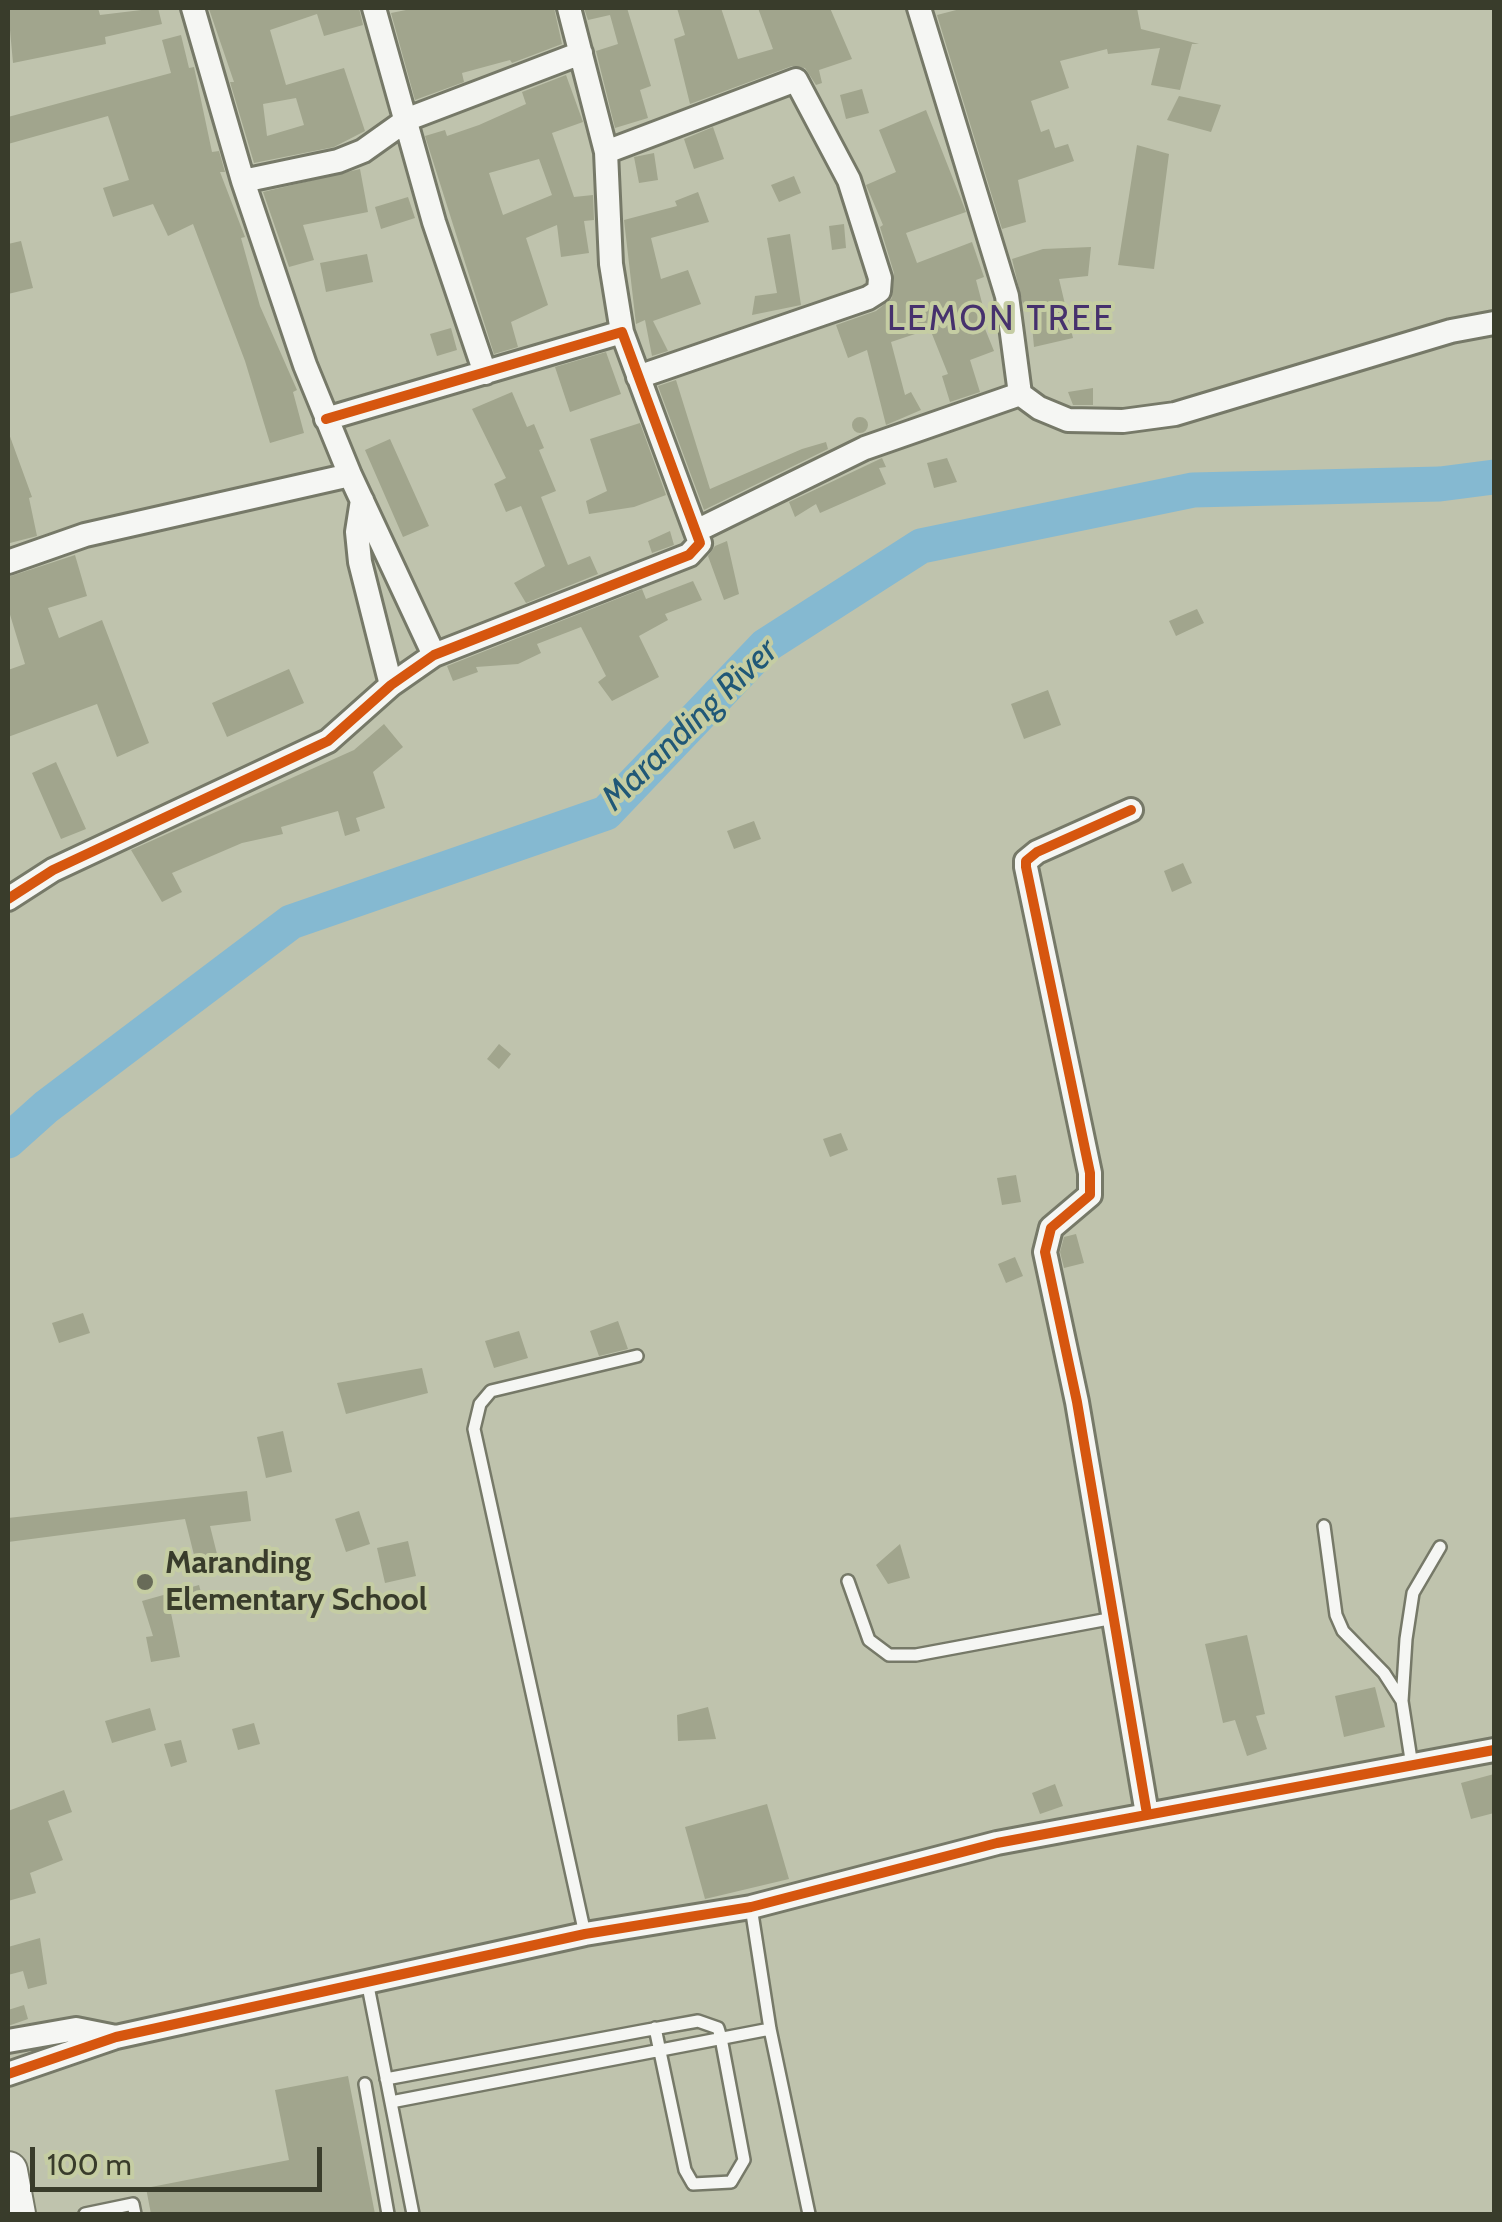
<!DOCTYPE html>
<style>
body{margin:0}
#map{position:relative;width:1502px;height:2222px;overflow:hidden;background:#bfc3ad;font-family:Cabin,sans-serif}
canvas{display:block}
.frame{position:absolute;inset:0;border:10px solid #393c2b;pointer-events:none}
.scale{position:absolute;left:30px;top:2147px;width:292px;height:45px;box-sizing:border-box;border:5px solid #393c2b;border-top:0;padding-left:12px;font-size:30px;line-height:35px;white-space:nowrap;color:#393c2b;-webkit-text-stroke:8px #c5cda3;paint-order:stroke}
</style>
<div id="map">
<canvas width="1502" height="2222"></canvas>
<div class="frame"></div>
<div class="scale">100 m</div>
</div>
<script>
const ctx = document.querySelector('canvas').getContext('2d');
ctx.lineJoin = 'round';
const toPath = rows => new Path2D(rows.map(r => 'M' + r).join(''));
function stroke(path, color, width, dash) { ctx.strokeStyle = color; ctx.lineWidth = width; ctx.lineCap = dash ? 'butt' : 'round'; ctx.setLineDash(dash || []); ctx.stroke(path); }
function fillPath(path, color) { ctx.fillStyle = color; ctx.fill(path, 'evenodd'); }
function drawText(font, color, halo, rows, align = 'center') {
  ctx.font = font + ' Cabin,sans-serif'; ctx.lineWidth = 8; ctx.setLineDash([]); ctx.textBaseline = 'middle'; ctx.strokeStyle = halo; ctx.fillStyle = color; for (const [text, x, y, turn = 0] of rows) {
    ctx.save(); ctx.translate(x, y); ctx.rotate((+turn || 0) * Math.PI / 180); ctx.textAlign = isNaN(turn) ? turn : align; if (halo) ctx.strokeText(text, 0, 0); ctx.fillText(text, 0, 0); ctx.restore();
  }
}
stroke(toPath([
 [8,1141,46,1107,291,922,606,813,765,646,921,546,1193,490,1440,484,1494,477]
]), '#85b9d1', 35);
fillPath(toPath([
 [8,8,98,8,100,15,158,8,162,24,105,37,106,44,13,63],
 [214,8,359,8,363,25,324,36,317,14,270,30,286,85,344,68,365,131,334,147,254,163,230,82,234,82,209,9],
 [296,98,304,125,267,136,263,104],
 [416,8,554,8,562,44,512,63,510,60,462,73,464,82,415,100,391,13],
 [584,8,627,8,651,86,640,90,648,118,615,128,596,51,618,44,610,15,588,20],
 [677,8,721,8,738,59,773,49,758,8,830,8,852,59,819,70,822,83,816,85,805,68,792,66,690,104,674,39,685,35],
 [964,8,1137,8,1141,29,1199,44,1192,44,1180,90,1151,85,1160,48,1108,54,1107,49,1060,61,1069,88,1031,101,1041,132,1049,129,1055,148,1068,144,1074,161,1018,180,1026,222,1002,229,937,15],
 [181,35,189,68,194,67,212,152,219,151,225,172,220,172,245,237,241,238,260,306,297,390,293,392,304,433,270,443,245,361,193,224,168,236,153,204,113,217,103,188,129,180,108,116,8,144,8,117,171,73,162,40],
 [566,75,583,122,552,133,574,197,593,195,594,220,584,221,589,253,561,257,557,225,526,238,548,305,511,322,518,347,494,354,425,136,445,130,447,136,479,125,526,104,522,92],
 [539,159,552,195,503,215,489,173],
 [862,89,869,113,846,119,840,95],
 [1179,96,1221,105,1211,132,1167,120],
 [926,110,966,212,906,233,917,263,972,242,984,277,976,280,986,318,981,319,994,351,970,360,980,392,950,402,942,376,948,374,930,329,891,342,905,395,911,392,921,410,886,425,867,350,848,358,836,325,876,311,892,298,894,273,880,227,883,225,866,185,896,172,879,130],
 [713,127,724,159,694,169,684,139],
 [1137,145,1169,154,1154,269,1118,265],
 [654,153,658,180,639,183,634,157],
 [360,169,368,212,303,225,314,260,289,267,263,192],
 [794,176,801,193,779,202,771,185],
 [698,192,709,222,651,238,661,279,688,270,701,304,653,321,668,351,652,356,645,320,636,324,624,220,677,206,675,201],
 [408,197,415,218,381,229,375,207],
 [844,224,846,248,832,250,829,226],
 [790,234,801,305,752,315,755,296,777,293,767,238],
 [21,241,33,288,8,294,8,244],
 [1091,247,1088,276,1059,279,1073,338,1034,347,1030,303,1023,305,1012,259,1043,249],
 [367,254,373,282,326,292,320,263],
 [451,328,457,350,437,356,430,334],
 [606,352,621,394,570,412,555,367],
 [676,380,710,489,802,449,826,442,828,449,704,510,658,386],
 [1093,388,1093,405,1073,405,1068,392],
 [512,392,527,427,534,424,544,448,539,450,556,491,541,497,568,565,590,556,598,574,526,603,514,583,545,566,521,506,506,512,494,484,506,478,472,409],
 '852 425a8 8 0 1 1 16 0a8 8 0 1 1-16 0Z',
 [640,423,666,495,634,507,589,514,586,501,607,491,590,439],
 [8,431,32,497,29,498,37,536,10,543],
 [390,439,429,526,403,537,365,450],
 [882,458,886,467,879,468,886,484,820,513,816,504,795,517,789,502],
 [947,458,957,482,934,488,927,463],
 [670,531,674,545,652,553,648,541],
 [727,541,739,594,724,600,708,556,715,546],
 [75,555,87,596,48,608,59,638,102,620,149,743,117,757,97,704,8,737,8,670,25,664,8,608,8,577],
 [693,581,702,600,665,614,668,620,639,636,659,677,612,701,598,682,606,676,581,627,537,644,541,653,518,664,476,667,478,672,453,681,447,666,642,589,646,599],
 [1197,609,1204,623,1176,636,1169,621],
 [289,669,304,703,227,737,212,703],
 [1048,690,1061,725,1024,739,1011,704],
 [384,724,403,747,373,772,385,808,356,818,360,831,345,836,338,811,281,827,283,834,242,843,172,873,182,892,162,902,131,850,354,750],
 [56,762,86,829,61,839,32,773],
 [754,821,761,839,734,849,727,831],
 [1183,863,1192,883,1172,892,1164,871],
 [499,1044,511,1054,499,1069,487,1059],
 [841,1133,848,1150,830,1157,823,1139],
 [1016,1175,1021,1202,1002,1205,997,1178],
 [1076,1234,1084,1263,1064,1268,1060,1252,1064,1237],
 [1015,1257,1023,1276,1006,1283,998,1264],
 [83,1313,90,1333,59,1343,52,1323],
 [618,1321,628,1349,599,1356,590,1331],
 [519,1331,528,1358,494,1368,485,1341],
 [422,1368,428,1393,346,1414,337,1383],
 [283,1431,292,1472,266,1478,257,1437],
 [247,1491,251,1521,210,1526,217,1554,195,1559,185,1519,8,1542,8,1518],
 [359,1511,370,1544,346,1552,335,1519],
 [408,1541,416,1576,385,1583,377,1548],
 [900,1544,910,1578,888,1584,876,1565],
 [199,1585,204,1604,171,1613,180,1657,151,1662,146,1637,153,1636,142,1601],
 [1247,1635,1265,1714,1256,1716,1267,1749,1247,1756,1235,1720,1223,1723,1205,1644],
 [1375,1687,1385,1727,1344,1737,1335,1696],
 [708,1707,716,1739,678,1741,677,1715],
 [150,1708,156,1730,112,1743,105,1721],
 [254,1723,260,1744,238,1750,232,1729],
 [181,1740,187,1762,171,1767,164,1744],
 [1494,1774,1494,1813,1471,1819,1461,1783],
 [1055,1784,1063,1806,1040,1814,1032,1793],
 [64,1790,72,1812,48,1821,63,1860,30,1873,36,1893,8,1901,8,1811],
 [767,1804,789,1879,705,1899,685,1827],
 [40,1938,47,1984,28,1989,23,1971,8,1975,8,1947],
 [24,2005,28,2019,8,2026,8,2010],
 [348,2076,375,2214,151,2214,146,2188,289,2160,275,2090]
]), '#a1a58d');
const service = toPath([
 [1324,1526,1336,1615,1343,1631,1384,1673,1402,1701],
 [848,1581,869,1640,889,1655,916,1655,1114,1618],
 [1412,1766,1402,1701,1406,1639,1413,1593,1440,1547],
 [751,1907,770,2029,809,2214],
 [585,1934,474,1429,480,1404,491,1391,637,1356],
 [367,1981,413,2214],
 [386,2079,642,2031,698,2021,718,2028,721,2038,744,2160,731,2182,693,2184,685,2170,655,2028],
 [365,2084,388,2214],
 [391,2102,770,2029],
 [85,2214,133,2204,135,2214]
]);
const minor = toPath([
 [193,8,243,181,305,365,350,475,434,655],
 [374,8,434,222,485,373],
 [569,8,606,152,611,264,622,332],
 [919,8,1007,296,1020,394],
 [606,152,796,80,849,180,880,278,879,291,868,298,638,377],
 [243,181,338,161,363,151,408,119,581,53],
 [362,500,357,532,360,562,391,685],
 [696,531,865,448,1020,394,1039,408,1068,420,1123,421,1175,414,1451,331,1494,323],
 [8,562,85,535,350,475],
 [1131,810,1037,852,1026,861,1026,867,1090,1173,1090,1195,1051,1228,1045,1252,1077,1402,1147,1814],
 [8,899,53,870,328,741,391,685,434,655,689,555,700,543,622,332,326,419],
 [8,2041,76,2029,116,2037],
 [8,2074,116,2037,585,1934,751,1907,997,1843,1494,1750]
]);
const trunk = toPath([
 [8,2171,16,2214]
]);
stroke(service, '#767968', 16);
stroke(minor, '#767968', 28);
stroke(trunk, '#767968', 42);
stroke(service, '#f5f6f3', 11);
stroke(minor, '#f5f6f3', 22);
stroke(trunk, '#f5f6f3', 38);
stroke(toPath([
 [1131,810,1037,852,1026,861,1026,867,1090,1173,1090,1195,1051,1228,1045,1252,1077,1402,1147,1814],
 [8,899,53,870,328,741,391,685,434,655,689,555,700,543,622,332,326,419],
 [8,2074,116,2037,585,1934,751,1907,997,1843,1494,1750]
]), '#d6560f', 10);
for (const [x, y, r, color] of [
 [145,1582,10,"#686b58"]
]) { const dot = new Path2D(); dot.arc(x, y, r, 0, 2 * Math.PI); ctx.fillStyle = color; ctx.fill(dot); stroke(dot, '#c5cda3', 4); }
drawText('bold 32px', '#393c2b', '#c5cda3', [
 ["Maranding",165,1564],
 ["Elementary School",165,1601]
], 'left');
ctx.letterSpacing = '2.5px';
drawText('35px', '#46316d', '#c5cda3', [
 ["LEMON TREE",1001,320]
]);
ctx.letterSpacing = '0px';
drawText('italic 35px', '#205877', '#c5cda3', [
 ["Maranding River",690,725,-44]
]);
</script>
